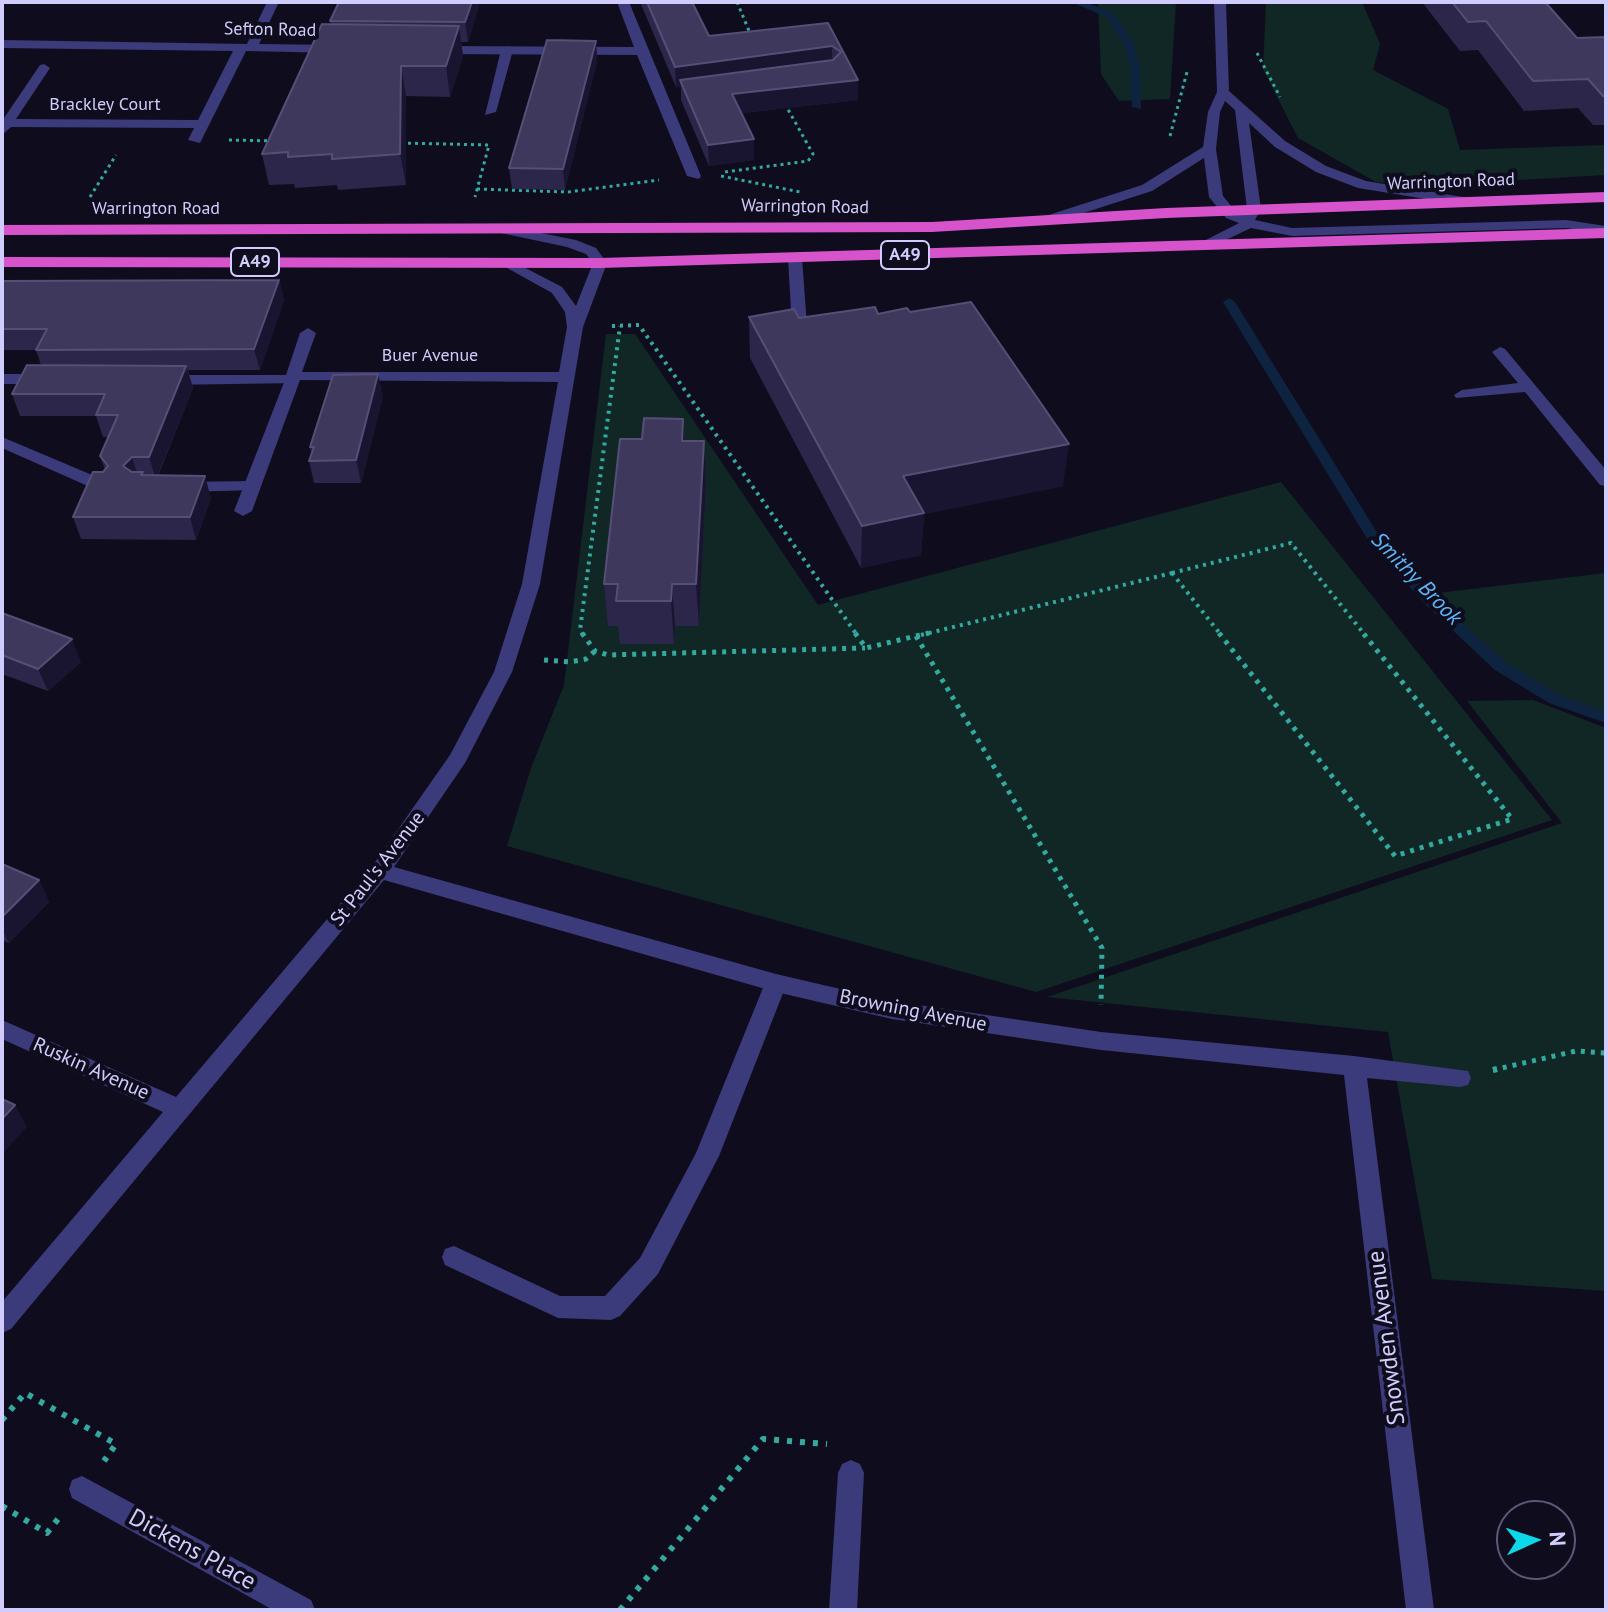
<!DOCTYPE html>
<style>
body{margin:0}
#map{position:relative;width:1608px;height:1612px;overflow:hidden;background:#0f0d1d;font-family:"PT Sans",sans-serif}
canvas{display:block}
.frame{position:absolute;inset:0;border:4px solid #d0ccfc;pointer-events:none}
.north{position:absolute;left:1496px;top:1500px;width:80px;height:80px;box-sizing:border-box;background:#0f0d1d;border:2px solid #5c5976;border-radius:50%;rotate:87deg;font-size:22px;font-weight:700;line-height:32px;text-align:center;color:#d0ccfc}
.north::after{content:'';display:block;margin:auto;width:28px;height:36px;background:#0cd8e8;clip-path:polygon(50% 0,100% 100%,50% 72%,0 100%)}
</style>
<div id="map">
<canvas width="1608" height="1612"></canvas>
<div class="frame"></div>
<div class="north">N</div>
</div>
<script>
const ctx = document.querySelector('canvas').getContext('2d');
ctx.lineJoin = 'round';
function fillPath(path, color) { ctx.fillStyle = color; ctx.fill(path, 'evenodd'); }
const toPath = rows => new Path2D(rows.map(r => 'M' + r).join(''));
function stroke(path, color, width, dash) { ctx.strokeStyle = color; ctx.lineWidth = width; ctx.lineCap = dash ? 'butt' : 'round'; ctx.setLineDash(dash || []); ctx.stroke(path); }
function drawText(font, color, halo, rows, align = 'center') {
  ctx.font = font + ' "PT Sans",sans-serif'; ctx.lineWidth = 8; ctx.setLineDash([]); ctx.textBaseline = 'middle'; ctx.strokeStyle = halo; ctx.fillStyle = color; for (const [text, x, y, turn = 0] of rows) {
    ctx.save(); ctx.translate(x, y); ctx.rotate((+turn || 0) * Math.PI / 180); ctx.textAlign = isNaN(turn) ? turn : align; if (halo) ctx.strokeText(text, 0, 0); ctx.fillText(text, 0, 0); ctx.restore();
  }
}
fillPath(toPath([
 [1098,2,1176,2,1170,99,1119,101,1101,74],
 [1266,2,1362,2,1380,44,1373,70,1448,109,1460,150,1606,145,1606,175,1430,185,1376,182,1298,138,1263,69],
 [606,334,635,334,818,605,1281,482,1552,820,1036,992,507,846,531,768,564,685],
 [1606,573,1606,713,1557,695,1508,666,1429,594],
 [1533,700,1606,728,1606,1291,1432,1279,1388,1032,1047,997,1562,823,1467,701]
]), '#102725');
fillPath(toPath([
 [1071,2,1085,2,1113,13,1133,42,1140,66,1141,109,1132,107,1130,66,1123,42,1107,17,1071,2],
 [1229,298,1235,302,1381,539,1438,601,1505,662,1559,695,1606,712,1606,723,1549,703,1495,670,1428,607,1371,545,1223,302,1229,298]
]), '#0e2340');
stroke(toPath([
 [737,2,752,38],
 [1257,53,1280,97],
 [1170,136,1187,72],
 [229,140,275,141],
 [401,143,489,145,475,197],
 [725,172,808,161,813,154,785,104],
 [721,176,800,192],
 [477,189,568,192,659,180],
 [90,197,116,155]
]), '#33a99f', 3, [3, 4]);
stroke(toPath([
 [612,326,639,325,857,635],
 [1172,573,1221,635],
 [1172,573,1291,543,1365,635],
 [583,635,580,630,620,326],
 [921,635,1172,573]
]), '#33a99f', 4, [3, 5]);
stroke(toPath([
 [582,633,595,651,608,655,865,648],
 [855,633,866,648,916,636,1102,948,1101,1005],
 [1219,633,1395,856,1512,819,1363,633],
 [916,636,929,633],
 [544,660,570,662,586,659,595,651],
 [1493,1070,1576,1051,1606,1053]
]), '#33a99f', 5, [4, 6]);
stroke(toPath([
 [1493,1070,1497,1069],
 [2,1420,25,1393,116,1444,104,1461],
 [2,1506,47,1533,58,1519],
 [620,1610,763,1439,827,1444]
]), '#33a99f', 6, [5, 8]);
fillPath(toPath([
 [507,46,513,50,496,112,485,115,501,50,507,46],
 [795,254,802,258,807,326,820,334,820,340,810,340,792,328,788,258,795,254],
 [308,328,316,333,298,383,166,385,158,380,166,375,286,375,300,333,308,328],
 [2,374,46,374,54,379,46,384,2,384,2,374],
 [2,437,111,483,113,487,111,491,99,491,2,448,2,437],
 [253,481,261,486,259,490,181,492,173,487,181,482,253,481],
 [776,974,784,977,787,983,719,1156,658,1274,620,1316,611,1320,558,1318,445,1265,442,1257,445,1249,454,1246,560,1296,605,1296,640,1258,696,1153,765,983,768,977,776,974]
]), '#3b3a7a');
fillPath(toPath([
 [267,2,279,2,259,44,337,45,343,49,337,53,246,51,200,143,188,140,194,128,11,127,2,135,2,121,40,65,44,64,50,68,16,119,198,120,233,51,2,48,2,40,247,44,267,2],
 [617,2,629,2,701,176,699,179,687,176,637,55,437,54,431,50,437,46,634,47,617,2],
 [506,226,576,240,596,248,607,263,583,327,540,584,512,672,465,763,394,867,776,974,892,1001,1101,1032,1354,1056,1468,1071,1471,1078,1468,1085,1460,1087,1367,1078,1434,1610,1406,1610,1344,1075,1101,1050,892,1019,776,992,384,880,11,1329,2,1333,2,1302,163,1112,2,1039,2,1020,176,1097,373,865,450,755,494,672,522,584,558,382,300,380,252,511,243,516,234,511,288,372,559,372,567,327,565,312,552,293,500,264,512,261,562,287,576,306,593,263,586,254,567,247,501,233,499,230,506,226],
 [1500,347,1505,349,1606,470,1606,486,1600,485,1525,392,1456,398,1454,395,1462,390,1518,383,1492,352,1500,347],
 [851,1460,860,1464,864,1473,857,1610,829,1610,838,1473,842,1464,851,1460],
 [82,1476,311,1600,315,1610,273,1610,72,1498,69,1489,72,1480,82,1476]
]), '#3b3a7a');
fillPath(toPath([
 [1214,2,1226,2,1229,91,1285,141,1326,166,1366,181,1463,197,1470,201,1463,205,1358,188,1316,172,1275,147,1249,123,1261,209,1255,220,1292,228,1566,220,1606,226,1606,234,1566,228,1292,236,1251,228,1209,248,1204,247,1204,241,1239,223,1226,218,1209,197,1204,158,1152,191,1046,225,1036,225,1036,219,1142,185,1203,147,1208,112,1217,92,1214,2],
 [1225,101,1235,110,1247,209,1244,215,1236,212,1223,196,1216,149,1220,112,1225,101]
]), '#3b3a7a');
fillPath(toPath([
 [1606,192,1606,202,1166,218,932,232,2,235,2,225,932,222,1166,208,1606,192],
 [1606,228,1606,238,600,268,2,267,2,257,600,258,1606,228]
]), '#d653cc');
fillPath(toPath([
 [640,2,692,2,709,36,828,23,858,80,858,100,742,113,754,160,709,166,681,100,681,87,676,87],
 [1422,2,1545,2,1577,38,1606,37,1606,125,1593,125,1578,108,1524,111,1478,50,1460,51],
 [479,6,468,42,461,42,463,56,450,97,406,96,406,185,338,190,337,185,295,188,294,184,269,185,262,154,331,24,330,21],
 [596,41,597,61,565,190,512,189,509,168],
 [279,280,284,300,260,370,188,370,193,388,158,476,211,498,196,540,81,539,73,517,105,470,100,456,108,437,103,437,96,416,20,416,12,394,41,365,36,350,2,350,2,281],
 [878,314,1063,486,924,514,921,555,861,568,750,358,749,317,799,318],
 [383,396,361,483,314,483,309,461,311,453,310,447],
 [683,419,685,441,704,441,706,483,699,626,675,626,674,644,620,644,618,626,608,626,604,584,642,439],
 [2,613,81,662,48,691,2,674],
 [2,864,39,880,49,902,9,943,2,940]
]), '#2c264a');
fillPath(toPath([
 [472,2,479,2,479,6,468,42,465,22],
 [459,26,463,56,450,97,446,66],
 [596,41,597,61,565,190,563,169],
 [832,46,832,66,680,80,681,87,676,87,675,67],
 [401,66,406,96,406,185,400,154],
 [858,80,858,100,733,114,732,94],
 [754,139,754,160,709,166,708,145],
 [279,280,284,300,260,370,254,349],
 [186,366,193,388,156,479,149,457],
 [378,374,383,396,361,483,356,460],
 [683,419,686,460,682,441],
 [704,441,706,483,699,626,696,584],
 [1069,444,1063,486,924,514,921,555,861,568,862,526,903,476],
 [132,457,139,479,123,466],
 [205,476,211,498,196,540,190,517],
 [672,584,675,626,674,644,671,601],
 [72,639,81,662,48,691,38,669],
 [39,880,49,902,9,943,2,929,2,917],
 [15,1105,27,1127,2,1154,2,1119]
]), '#191530');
const building = toPath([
 [339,2,472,2,465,22,330,21,339,2],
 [647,2,692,2,709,36,828,23,858,80,732,94,754,139,708,145,680,80,833,60,841,52,832,46,675,67,647,2],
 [1452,2,1545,2,1577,38,1606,37,1606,95,1603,96,1588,79,1533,81,1486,21,1468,22,1452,2],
 [322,24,459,26,446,66,401,66,400,154,332,159,332,154,288,157,288,152,262,154,322,24],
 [547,40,596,41,563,169,509,168,547,40],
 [279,280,254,349,36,350,47,329,2,329,2,281,279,280],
 [971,302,1069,444,903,476,924,513,862,526,749,317,794,309,799,318,875,307,878,314,907,308,910,312,971,302],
 [27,365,186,366,149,457,132,457,123,466,132,472,143,472,141,475,205,476,190,517,73,517,93,472,103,472,108,466,100,456,118,415,96,415,105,394,12,394,27,365],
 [378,374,356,460,309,461,314,447,310,447,333,375,378,374],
 [644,418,683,419,682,441,704,441,696,584,672,584,671,601,616,601,618,584,604,584,620,439,642,439,644,418],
 [2,613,72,639,38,669,2,655,2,613],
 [2,864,39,880,2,917,2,864],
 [2,1099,15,1105,2,1119,2,1099]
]);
fillPath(building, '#3e385d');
stroke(building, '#554f76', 2);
drawText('18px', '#d0ccfc', '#0f0d1d', [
 ["Sefton Road",270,30,1],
 ["Brackley Court",105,105],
 ["Warrington Road",1451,182,-2],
 ["Warrington Road",805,207,1],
 ["Warrington Road",156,209],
 ["Buer Avenue",430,356]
]);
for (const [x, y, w] of [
 [905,255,48],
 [255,262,48]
]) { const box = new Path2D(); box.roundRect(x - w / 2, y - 14, w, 28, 6); ctx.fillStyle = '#0f0d1d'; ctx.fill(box); stroke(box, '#d0ccfc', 2); }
drawText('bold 18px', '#d0ccfc', null, [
 ["A49",905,255],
 ["A49",255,262]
]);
drawText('20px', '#d0ccfc', '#0f0d1d', [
 ["St Paul's Avenue",378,869,-52],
 ["Browning Avenue",913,1011,11],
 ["Ruskin Avenue",91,1069,24]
]);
drawText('italic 22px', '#5fb5f7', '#0f0d1d', [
 ["Smithy Brook",1416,579,46]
]);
drawText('24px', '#d0ccfc', '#0f0d1d', [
 ["Snowden Avenue",1387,1338,-97],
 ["Dickens Place",192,1550,29]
]);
</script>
